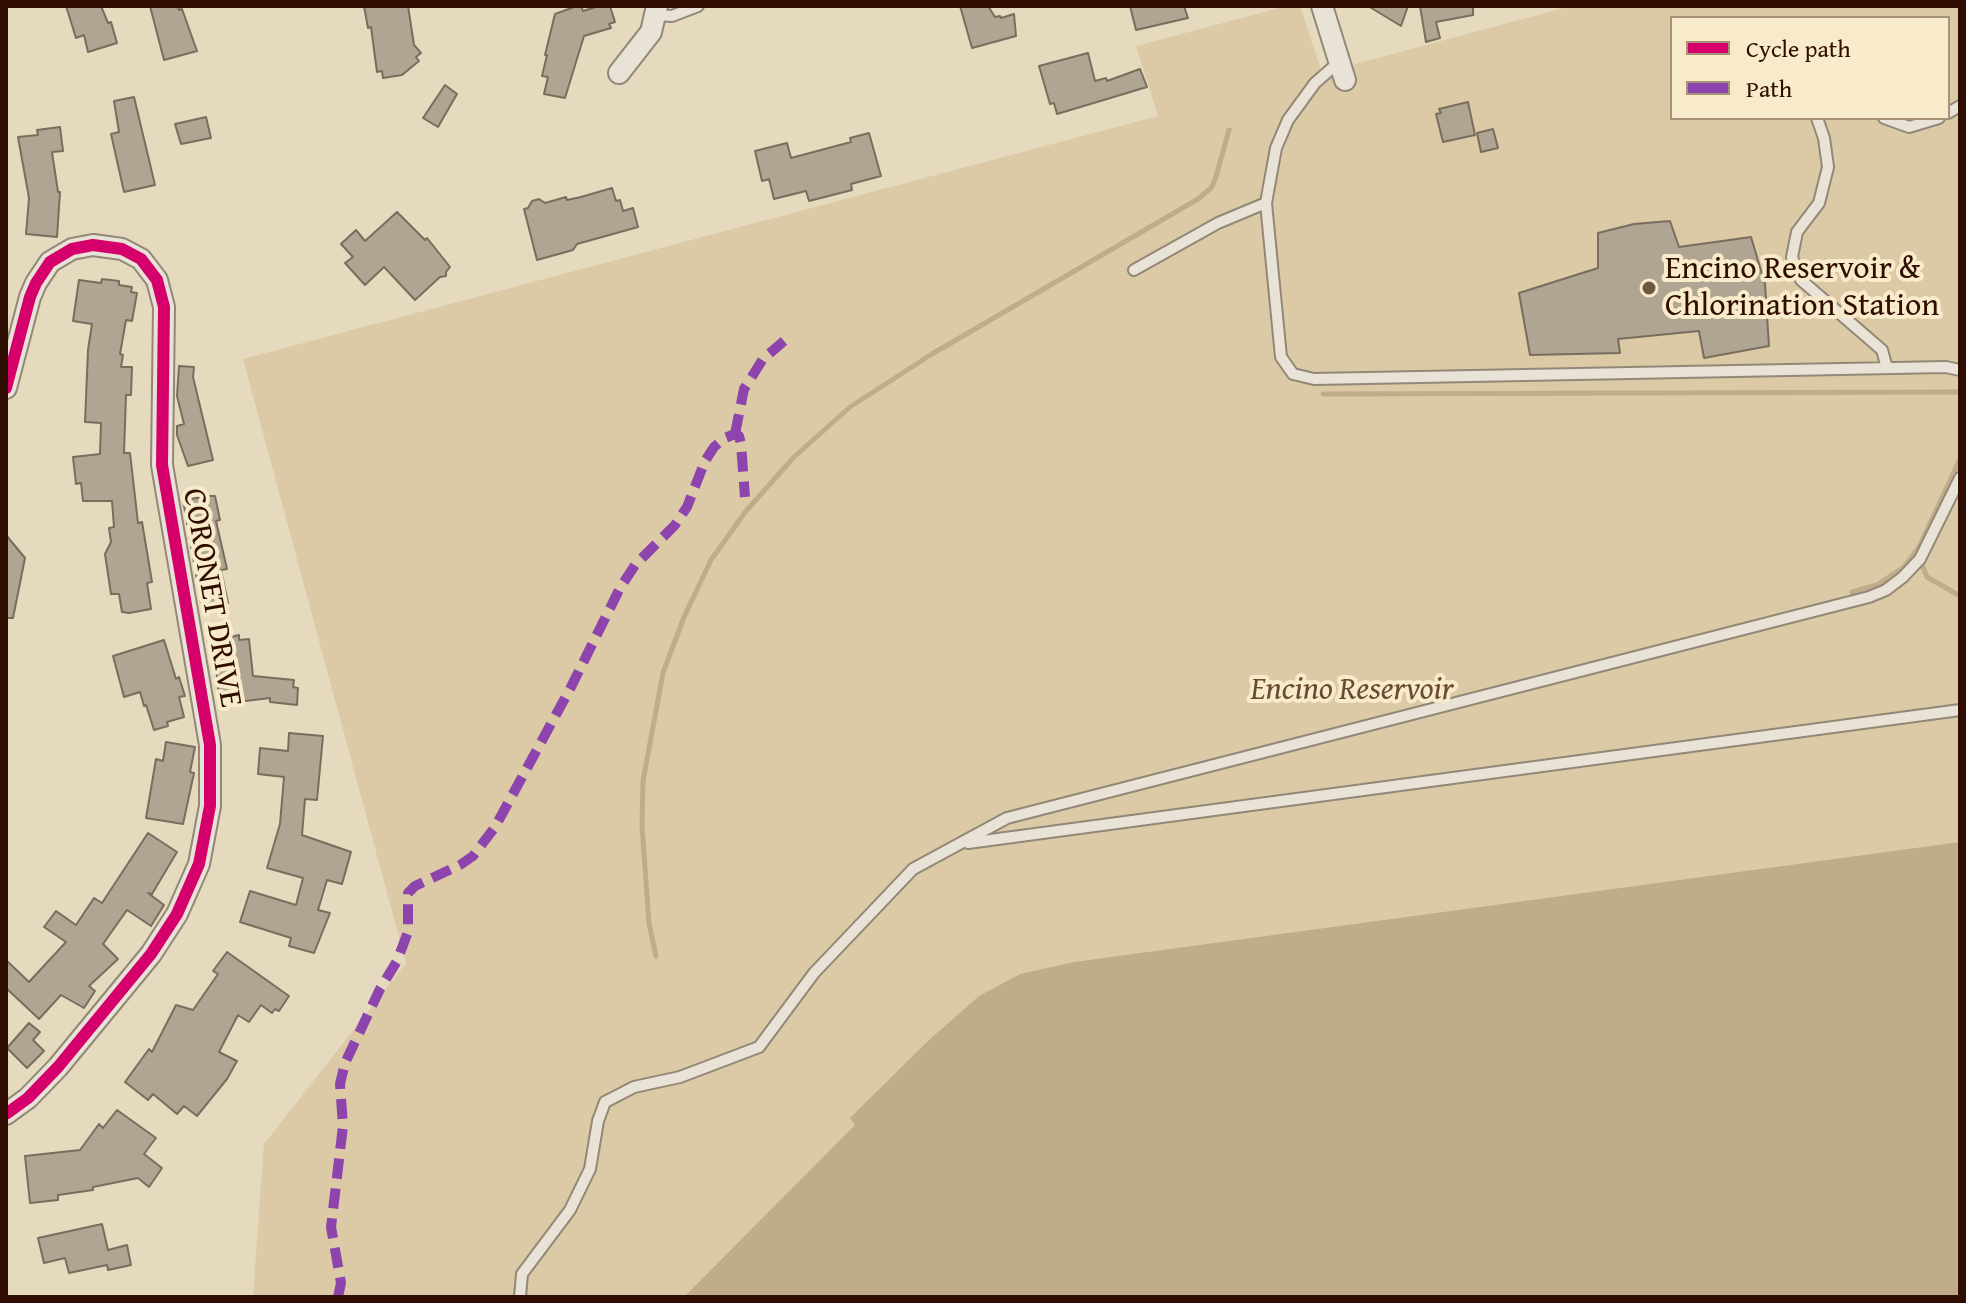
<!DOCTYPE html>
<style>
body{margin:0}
#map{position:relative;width:1966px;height:1303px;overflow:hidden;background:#e5dabe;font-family:"Gentium Book Plus",serif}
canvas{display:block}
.frame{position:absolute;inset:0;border:8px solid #2f0e01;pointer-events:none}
.legend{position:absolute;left:1670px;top:16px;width:280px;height:104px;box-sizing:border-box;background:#f8ebcb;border:2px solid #a8937a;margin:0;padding:10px 14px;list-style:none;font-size:24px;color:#2f0e01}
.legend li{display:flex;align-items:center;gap:16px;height:40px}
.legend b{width:40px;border:2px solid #a8937a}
</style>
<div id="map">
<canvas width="1966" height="1303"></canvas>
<div class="frame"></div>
<ul class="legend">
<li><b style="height:10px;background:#d6006c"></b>Cycle path</li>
<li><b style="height:10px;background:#8e44ad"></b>Path</li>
</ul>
</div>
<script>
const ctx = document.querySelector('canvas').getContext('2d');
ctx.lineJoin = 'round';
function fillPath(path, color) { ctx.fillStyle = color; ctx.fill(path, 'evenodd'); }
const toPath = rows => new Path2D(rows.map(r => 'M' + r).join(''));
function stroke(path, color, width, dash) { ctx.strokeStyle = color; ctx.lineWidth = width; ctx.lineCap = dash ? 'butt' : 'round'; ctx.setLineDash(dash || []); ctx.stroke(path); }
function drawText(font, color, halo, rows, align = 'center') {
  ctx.font = font + ' "Gentium Book Plus",serif'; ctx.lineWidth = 8; ctx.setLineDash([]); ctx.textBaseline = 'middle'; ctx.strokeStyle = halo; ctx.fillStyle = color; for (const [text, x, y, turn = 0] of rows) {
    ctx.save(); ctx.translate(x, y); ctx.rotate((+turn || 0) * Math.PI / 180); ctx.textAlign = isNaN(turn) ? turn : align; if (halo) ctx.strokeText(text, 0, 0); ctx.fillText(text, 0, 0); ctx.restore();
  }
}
fillPath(toPath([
 [1287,6,1300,6,1322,73,1571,6,1960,6,1960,1297,253,1297,264,1144,406,963,243,359,1158,116,1136,46],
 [1672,18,1948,18,1948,118,1672,118]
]), '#dbcaa5');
fillPath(toPath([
 [1960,842,1960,1297,684,1297,855,1125,850,1118,929,1040,979,996,1020,974,1074,962]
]), '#c1ac8a');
stroke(toPath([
 [1323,394,1960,392],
 [1921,562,1927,577,1960,596],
 [1852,592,1877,585,1904,567,1919,547,1960,459],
 [656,956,649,924,642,825,643,781,663,673,684,617,711,560,746,511,794,457,850,407,932,354,1198,199,1211,188,1215,180,1229,130]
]), '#c1ac8a', 5);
const building = toPath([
 [66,6,101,6,108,23,111,22,117,43,88,52,84,35,76,38,66,6],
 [150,6,178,6,179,10,182,9,197,51,164,60,150,6],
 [364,6,408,6,414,45,421,53,416,57,419,61,402,75,383,78,382,71,377,72,371,27,368,28,364,6],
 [577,6,581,6,583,11,599,6,610,6,615,22,609,24,611,28,584,36,565,98,544,94,548,77,542,76,547,55,545,55,555,14,577,6],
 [960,6,988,6,995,17,1000,16,1001,18,1014,14,1016,36,972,48,960,6],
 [1130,6,1184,6,1188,18,1136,30,1130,6],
 [1368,6,1408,6,1401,26,1368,6],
 [1420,6,1473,6,1473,15,1436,22,1440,38,1426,42,1420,6],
 [1088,53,1095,81,1106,78,1107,81,1140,69,1147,87,1057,114,1054,103,1050,104,1039,66,1088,53],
 [445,85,457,94,438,127,423,118,445,85],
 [134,97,155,185,124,192,111,134,119,132,114,101,134,97],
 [1468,102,1475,135,1443,142,1436,114,1441,113,1439,109,1468,102],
 [206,117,211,138,181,144,175,124,206,117],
 [60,127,63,151,52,152,58,192,60,192,57,237,26,234,29,198,18,137,38,135,37,130,60,127],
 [1493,129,1498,148,1481,152,1477,133,1493,129],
 [869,133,881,176,851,184,852,190,809,201,806,191,774,199,769,179,762,181,755,151,787,143,791,158,851,142,850,138,869,133],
 [612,188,616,201,620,200,623,211,633,208,638,227,577,244,573,250,537,260,524,209,528,208,532,201,539,199,545,203,566,197,567,200,581,197,612,188],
 [397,212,425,240,427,238,450,267,446,272,446,276,440,277,415,300,384,267,365,285,345,263,353,257,341,244,356,230,365,241,397,212],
 [1670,221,1679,247,1751,237,1765,284,1769,346,1704,358,1699,331,1618,339,1620,353,1530,355,1519,293,1598,268,1598,233,1634,224,1670,221],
 [102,279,119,281,119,285,132,287,131,292,137,293,132,321,126,320,120,354,123,355,121,367,132,367,131,395,126,395,124,453,130,453,138,523,142,522,152,582,147,583,151,609,129,613,122,612,119,594,111,594,105,554,111,542,109,528,114,527,112,501,83,501,81,483,76,484,73,457,100,454,101,423,85,422,88,350,92,324,73,321,79,280,101,283,102,279],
 [179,366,194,367,193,377,213,460,188,466,177,435,177,426,184,424,177,396,179,366],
 [210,496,215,496,220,520,216,521,227,569,221,570,228,603,202,608,183,500,210,496],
 [6,535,25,558,13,618,6,618,6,535],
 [239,635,239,640,249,639,253,676,294,680,293,687,298,688,297,705,270,702,270,698,220,704,213,641,239,635],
 [164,640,176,679,179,677,185,696,179,697,184,717,167,722,168,726,154,730,146,705,144,706,140,692,124,697,113,656,164,640],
 [289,733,323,736,317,800,305,799,302,835,351,852,342,884,327,880,318,910,330,913,314,953,289,946,291,938,240,922,250,891,296,905,303,878,267,868,280,824,284,777,258,774,260,748,288,751,289,733],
 [166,742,195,747,190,772,194,773,183,824,146,818,156,759,163,761,166,742],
 [148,833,177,852,152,894,148,893,164,905,151,926,127,910,103,944,118,959,89,986,95,991,84,1008,61,995,39,1019,6,988,6,960,29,982,66,942,44,927,56,911,76,925,94,898,102,903,148,833],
 [227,952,289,996,279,1011,275,1009,272,1013,261,1005,249,1022,238,1015,219,1052,237,1061,227,1079,197,1116,184,1106,177,1114,153,1094,148,1100,125,1082,149,1049,152,1052,176,1005,193,1010,218,974,213,971,227,952],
 [29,1023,40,1032,33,1040,44,1051,27,1068,7,1048,29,1023],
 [117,1110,156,1138,144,1154,162,1168,149,1187,138,1178,93,1187,93,1190,58,1195,58,1200,30,1203,25,1156,80,1150,99,1124,103,1128,117,1110],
 [102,1224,108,1250,127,1245,131,1265,108,1270,107,1265,69,1273,65,1258,44,1263,38,1238,102,1224]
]);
fillPath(building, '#afa592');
stroke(building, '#796d5e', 2);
const service = toPath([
 [655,15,672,16,698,6],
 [1339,62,1315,83,1288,120,1276,148,1266,203,1281,357,1293,374,1314,379,1946,367,1960,370],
 [1948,113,1960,106],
 [1817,118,1824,138,1828,167,1819,203,1797,232,1792,257,1801,280,1882,350,1887,368],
 [1884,118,1909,127,1939,118],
 [1134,270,1218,223,1266,203],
 [968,843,1960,710],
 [520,1297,522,1274,570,1210,590,1169,598,1121,605,1102,634,1087,680,1077,759,1047,814,973,913,869,1007,818,1869,597,1886,590,1903,577,1920,559,1960,478]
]);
const minor = toPath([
 [1322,6,1345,80],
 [619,73,651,32,657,6],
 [6,388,30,297,36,283,50,262,72,249,93,245,122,249,141,259,157,280,164,307,162,465,210,745,210,806,199,864,177,914,151,954,58,1067,28,1098,6,1114]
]);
stroke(service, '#928877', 14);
stroke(minor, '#928877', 24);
stroke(service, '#e8e3d6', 10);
stroke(minor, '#e8e3d6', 20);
stroke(toPath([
 [735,434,744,389,763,359,784,341],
 [338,1297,341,1283,331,1227,343,1126,340,1084,345,1063,380,989,397,961,408,932,408,893,415,886,460,865,473,856,495,827,571,687,620,588,635,565,675,525,687,507,705,461,714,447,725,438,735,434,739,436,741,444,745,497]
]), '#8e44ad', 10, [20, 10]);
stroke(toPath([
 [6,388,30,297,36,283,50,262,72,249,93,245,122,249,141,259,157,280,164,307,162,465,210,745,210,806,199,864,177,914,151,954,58,1067,28,1098,6,1114]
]), '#d6006c', 12);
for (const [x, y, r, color] of [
 [1649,288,8,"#6f5543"]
]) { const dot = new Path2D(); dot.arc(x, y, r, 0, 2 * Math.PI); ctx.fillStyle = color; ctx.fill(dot); stroke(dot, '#f8ebcb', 3); }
drawText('32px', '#2f0e01', '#f8ebcb', [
 ["Encino Reservoir &",1665,270],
 ["Chlorination Station",1665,307]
], 'left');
drawText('32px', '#2f0e01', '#f8ebcb', [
 ["CORONET DRIVE",211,598,80]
]);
drawText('italic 32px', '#684b33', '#f8ebcb', [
 ["Encino Reservoir",1352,691]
]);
</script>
